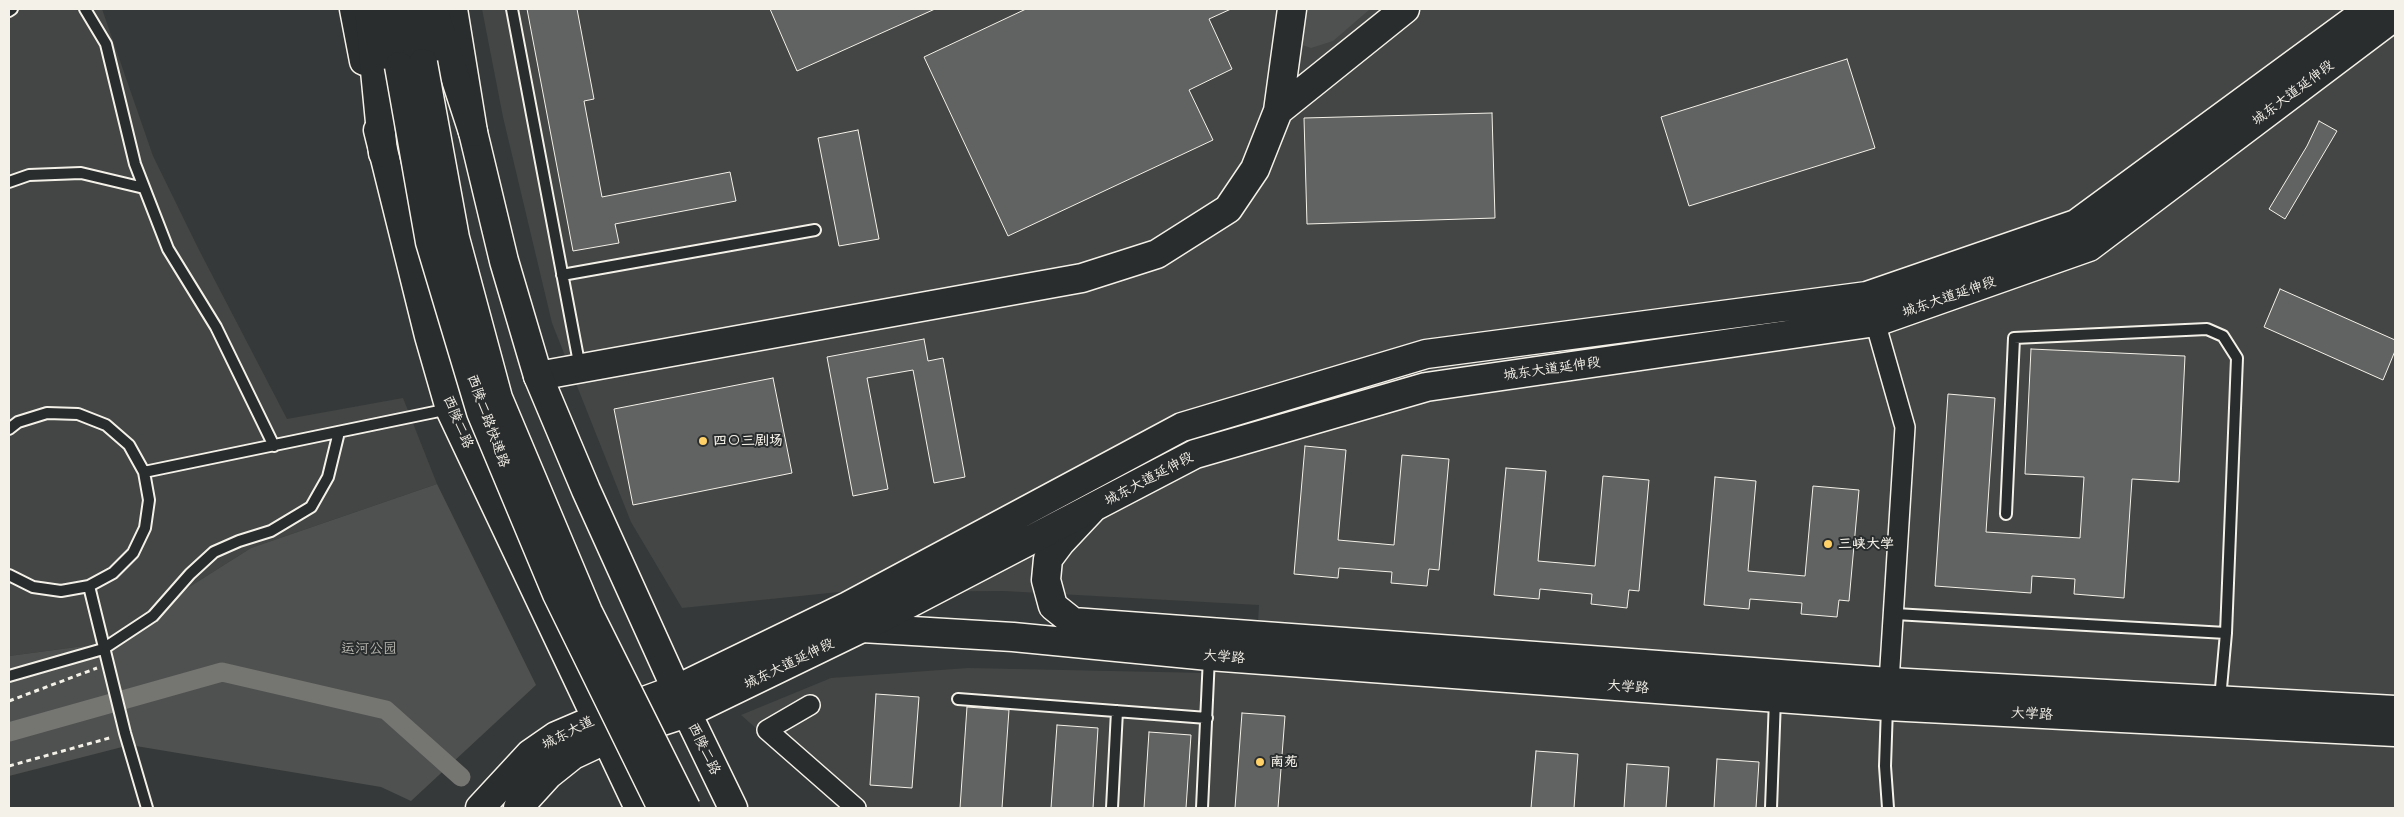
<!DOCTYPE html>
<meta charset="utf-8">
<style>
body{margin:0}
#map{position:relative;width:2404px;height:817px;overflow:hidden;background:#363939;font-family:Delius,sans-serif}
canvas{display:block}
.frame{position:absolute;inset:0;border:10px solid #f4f1e8;pointer-events:none}
</style>
<div id="map">
<canvas width="2404" height="817"></canvas>
<div class="frame"></div>
</div>
<script>
const ctx = document.querySelector('canvas').getContext('2d');
ctx.lineJoin = 'round';
function fillPath(path, color) { ctx.fillStyle = color; ctx.fill(path, 'evenodd'); }
const toPath = rows => new Path2D(rows.map(r => 'M' + r).join(''));
function stroke(path, color, width, dash) { ctx.strokeStyle = color; ctx.lineWidth = width; ctx.lineCap = dash ? 'butt' : 'round'; ctx.setLineDash(dash || []); ctx.stroke(path); }
function drawText(font, color, halo, rows, align = 'center') {
  ctx.font = font + ' Delius,"LXGW WenKai TC",sans-serif'; ctx.lineWidth = 4; ctx.setLineDash([]); ctx.textBaseline = 'middle'; ctx.strokeStyle = halo; ctx.fillStyle = color; for (const [text, x, y, turn = 0] of rows) {
    ctx.save(); ctx.translate(x, y); ctx.rotate((+turn || 0) * Math.PI / 180); ctx.textAlign = isNaN(turn) ? turn : align; if (halo) ctx.strokeText(text, 0, 0); ctx.fillText(text, 0, 0); ctx.restore();
  }
}
fillPath(toPath([
 [9,9,102,9,153,156,198,248,287,419,403,398,437,484,251,548,99,644,9,656],
 [482,9,2395,9,2395,808,846,808,741,715,831,678,968,668,1255,674,1259,605,1004,591,839,592,682,608,631,522,552,323,503,117]
]), '#434645');
fillPath(toPath([
 [1298,9,1370,9,1333,41,1311,48,1299,44],
 [437,484,536,685,411,801,381,787,130,745,9,776,9,656,99,644,251,548]
]), '#4e514f');
stroke(toPath([
 [9,732,222,672,386,710,461,777]
]), '#757572', 19);
const building = toPath([
 [527,9,577,9,594,99,584,101,602,197,730,172,736,201,615,224,619,243,573,251,527,9],
 [770,9,935,9,797,71,770,9],
 [1026,9,1231,9,1209,19,1232,69,1189,90,1213,140,1008,236,924,57,1026,9],
 [1847,59,1875,148,1689,206,1661,117,1847,59],
 [1492,113,1495,218,1307,224,1304,118,1492,113],
 [2319,121,2337,131,2285,219,2269,209,2307,146,2319,121],
 [858,130,879,239,839,246,818,138,858,130],
 [2280,289,2395,340,2395,351,2383,380,2264,327,2280,289],
 [924,339,928,361,943,358,965,477,934,483,913,370,867,378,888,489,853,496,827,357,924,339],
 [2031,349,2185,356,2179,482,2132,479,2124,598,2074,594,2075,579,2032,576,2031,593,1935,586,1948,394,1995,398,1986,532,2080,538,2084,477,2025,474,2031,349],
 [773,378,792,473,633,505,614,409,773,378],
 [1305,446,1346,450,1338,540,1394,545,1402,455,1449,459,1439,570,1429,569,1427,586,1391,583,1392,572,1339,568,1338,578,1294,574,1305,446],
 [1506,468,1546,471,1538,561,1595,566,1603,476,1649,480,1639,591,1629,590,1627,608,1591,604,1592,594,1560,591,1540,589,1539,599,1494,595,1506,468],
 [1715,477,1756,481,1748,571,1805,576,1813,486,1859,490,1849,601,1839,600,1837,617,1801,614,1802,603,1750,599,1749,609,1704,605,1715,477],
 [876,694,919,697,912,788,870,785,876,694],
 [967,707,1009,710,1002,808,960,808,967,707],
 [1242,713,1285,716,1278,808,1235,808,1242,713],
 [1057,725,1098,728,1093,808,1051,808,1057,725],
 [1149,732,1191,735,1186,808,1144,808,1149,732],
 [1536,751,1578,754,1574,808,1531,808,1536,751],
 [1717,759,1759,762,1756,808,1714,808,1717,759],
 [1627,764,1669,767,1666,808,1624,808,1627,764]
]);
fillPath(building, '#616362');
stroke(building, '#f4f1e8', 1);
const lane = toPath([
 [85,9,106,44,135,164,168,249,216,327,274,446],
 [512,9,580,368],
 [9,11,12,9],
 [9,182,29,175,81,173,144,188],
 [562,275,815,230],
 [9,429,18,422,47,413,78,414,106,425,129,445,144,472,149,500,145,528,133,553,113,573,89,586,61,591,33,587,9,575],
 [144,472,449,409],
 [2006,514,2014,338,2207,329,2223,336,2237,358,2226,633,2220,699],
 [89,586,125,733,147,808],
 [1895,614,2226,633],
 [9,676,103,649,153,616,190,574,214,552,239,541,271,531,311,507,328,477,339,432],
 [958,699,1207,718],
 [1887,707,1885,766,1888,808],
 [1112,808,1117,711],
 [1202,808,1209,657],
 [1771,808,1775,699]
]);
const street = toPath([
 [1872,311,1905,427,1889,682],
 [810,705,767,730,856,808]
]);
const secondary = toPath([
 [1278,111,1405,9],
 [538,376,1082,278,1157,254,1228,209,1255,169,1278,111,1292,9],
 [1091,510,1060,543,1048,559,1046,580,1053,606,1073,622,1889,682,2395,710],
 [862,628,1013,637,1209,656,1887,706,2395,732]
]);
const primary = toPath([
 [354,9,364,61],
 [453,9,473,132,504,261,538,376,586,490,687,713,733,808],
 [378,130,429,336,450,409,639,808],
 [480,808,530,754,556,736,598,718,677,689,848,606,1182,427,1426,354,1867,296,2076,224,2369,9],
 [518,808,548,775,573,755,607,739,687,713,862,628,1195,454,1426,387,1876,322,2089,247,2395,16]
]);
const highway = toPath([
 [369,9,383,153],
 [389,9,399,66],
 [415,9,423,63],
 [433,9,473,132]
]);
stroke(lane, '#f4f1e8', 14);
stroke(street, '#f4f1e8', 22);
stroke(secondary, '#f4f1e8', 31);
stroke(primary, '#f4f1e8', 31);
stroke(highway, '#f4f1e8', 31);
stroke(toPath([
 [9,701,97,668],
 [9,766,113,737]
]), '#f4f1e8', 3, [5, 4]);
stroke(lane, '#2a2d2e', 10);
stroke(street, '#2a2d2e', 19);
stroke(secondary, '#2a2d2e', 28);
stroke(primary, '#2a2d2e', 28);
stroke(highway, '#2a2d2e', 28);
const highwayBridge = toPath([
 [423,63,455,238,498,398,588,612,686,808],
 [399,66,430,242,481,412,557,594,662,808]
]);
stroke(highwayBridge, '#f4f1e8', 31, []);
stroke(highwayBridge, '#2a2d2e', 28);
for (const [x, y, r, color] of [
 [703,441,5,"#ffd166"],
 [1828,544,5,"#ffd166"],
 [1260,762,5,"#ffd166"]
]) { const dot = new Path2D(); dot.arc(x, y, r, 0, 2 * Math.PI); ctx.fillStyle = color; ctx.fill(dot); stroke(dot, '#2a2d2e', 2); }
drawText('14px', '#f4f1e8', '#2a2d2e', [
 ["城东大道延伸段",2293,93,-37],
 ["城东大道延伸段",1949,297,-19],
 ["城东大道延伸段",1552,369,-8],
 ["西陵二路快速路",488,421,70],
 ["西陵二路",458,422,67],
 ["城东大道延伸段",1149,479,-28],
 ["大学路",1224,657,5],
 ["城东大道延伸段",789,664,-26],
 ["大学路",1628,687,4],
 ["大学路",2032,714,3],
 ["城东大道",568,733,-27],
 ["西陵二路",704,749,64]
]);
drawText('bold 14px', '#f4f1e8', '#2a2d2e', [
 ["四〇三剧场",713,441],
 ["三峡大学",1838,544],
 ["南苑",1270,762]
], 'left');
drawText('14px', '#bab9b2', '#2a2d2e', [
 ["运河公园",369,649]
]);
</script>
